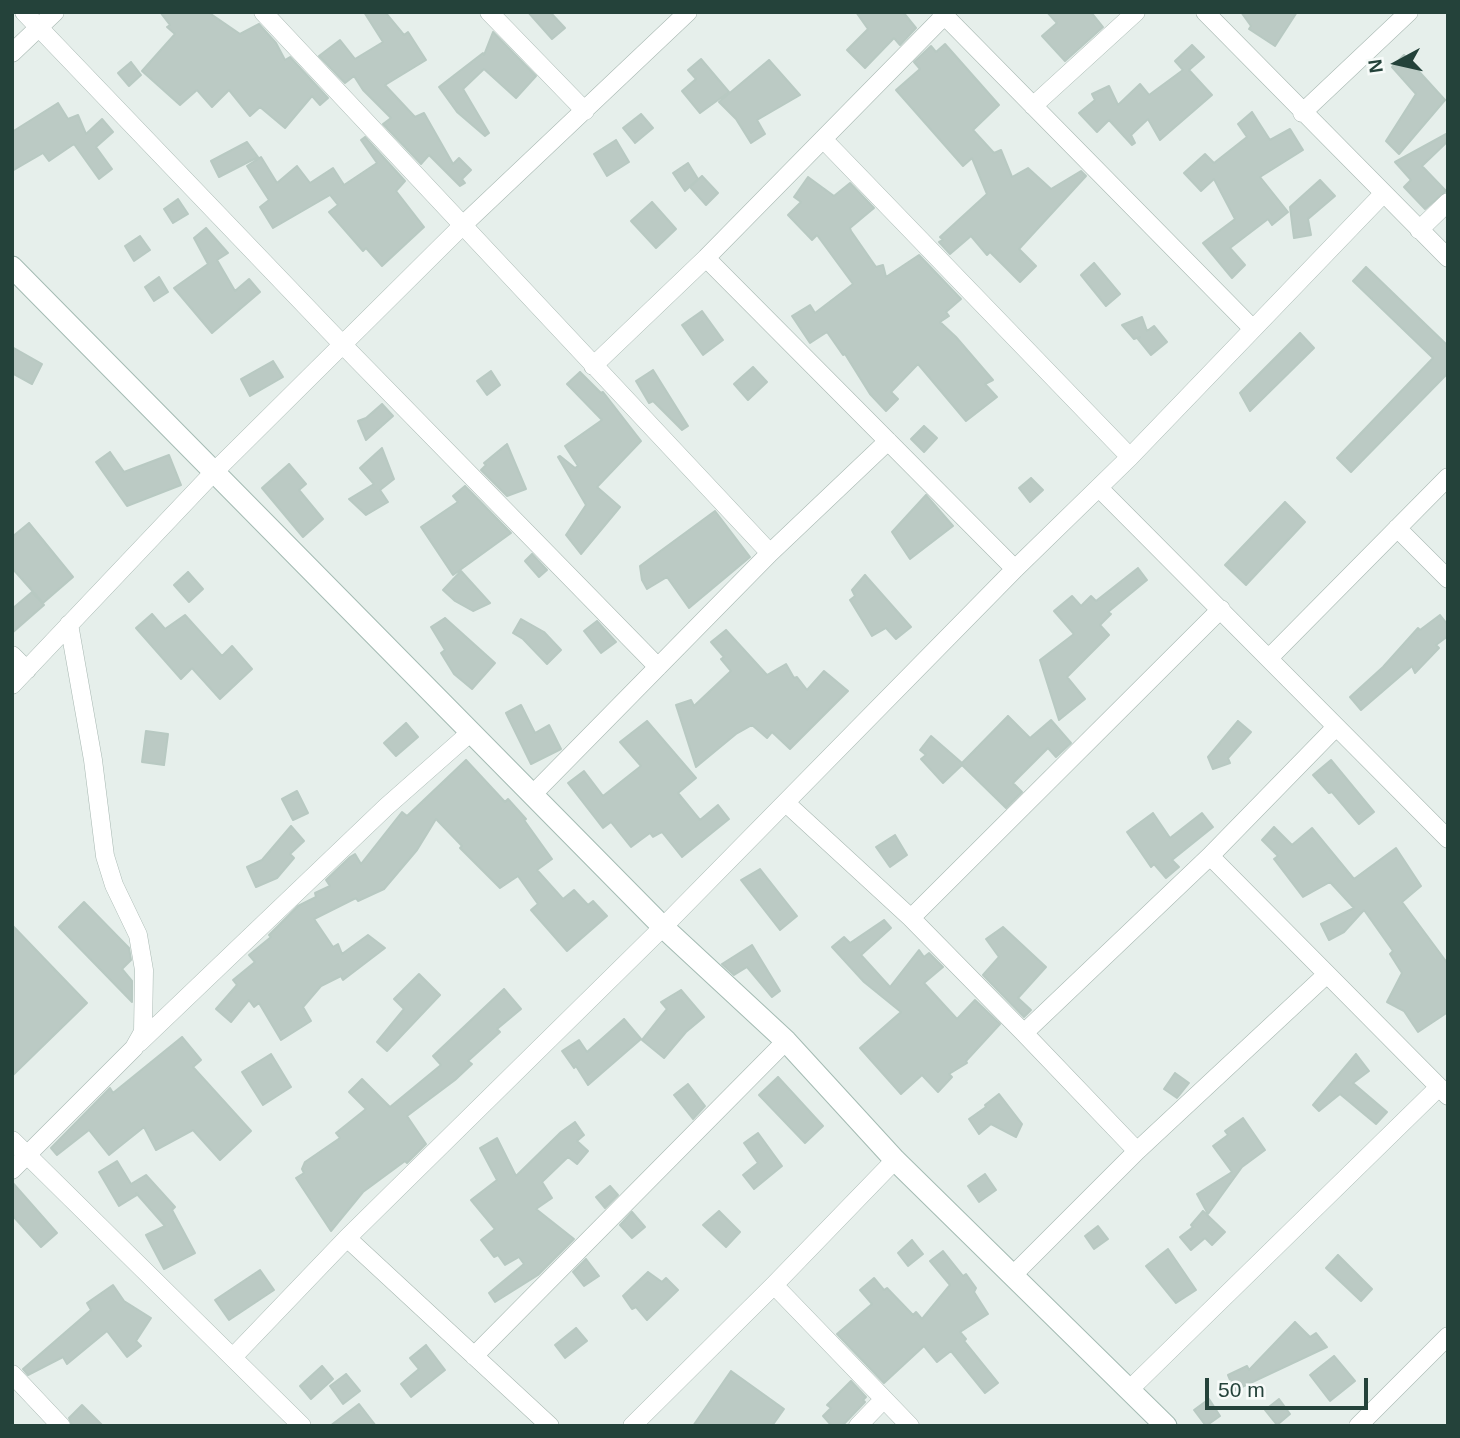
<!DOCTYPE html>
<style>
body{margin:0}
#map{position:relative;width:1460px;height:1438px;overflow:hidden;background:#e6efeb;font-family:Helvetica,sans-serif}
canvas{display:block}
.frame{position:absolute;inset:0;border:14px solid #24423a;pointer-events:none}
.north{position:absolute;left:1362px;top:28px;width:70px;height:70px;-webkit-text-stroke:5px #f7fbf9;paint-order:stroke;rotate:262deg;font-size:19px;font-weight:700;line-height:28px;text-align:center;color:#24423a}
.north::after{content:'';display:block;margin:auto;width:24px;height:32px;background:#24423a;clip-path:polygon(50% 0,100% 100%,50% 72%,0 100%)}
.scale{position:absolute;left:1205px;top:1378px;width:163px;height:32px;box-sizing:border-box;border:4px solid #24423a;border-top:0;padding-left:9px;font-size:21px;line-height:24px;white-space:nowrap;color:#24423a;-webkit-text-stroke:5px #f7fbf9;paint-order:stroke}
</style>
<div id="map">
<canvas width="1460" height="1438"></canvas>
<div class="frame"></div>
<div class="north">N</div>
<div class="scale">50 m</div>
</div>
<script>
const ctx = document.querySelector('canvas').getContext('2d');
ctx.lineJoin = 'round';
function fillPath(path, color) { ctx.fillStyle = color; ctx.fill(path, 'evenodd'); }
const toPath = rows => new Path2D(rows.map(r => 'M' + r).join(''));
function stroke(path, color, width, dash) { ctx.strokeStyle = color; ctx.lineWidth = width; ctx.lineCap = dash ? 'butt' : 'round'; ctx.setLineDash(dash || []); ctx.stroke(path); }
const building = toPath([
 [160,12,208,12,240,34,259,24,276,43,285,60,290,57,328,98,320,105,312,96,285,128,260,107,250,116,229,90,212,107,197,90,180,105,142,71,175,34,167,27,170,25,160,12],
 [364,12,385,12,404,35,408,32,426,60,385,85,415,117,424,113,453,164,459,158,471,170,462,179,465,183,460,186,429,155,421,164,383,124,391,118,363,90,354,76,345,83,319,56,340,40,355,59,383,42,364,12],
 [528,12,550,12,565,28,552,39,528,12],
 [856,12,903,12,916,28,900,45,894,38,865,68,847,50,868,29,856,12],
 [1047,12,1091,12,1103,27,1065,61,1042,36,1057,23,1047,12],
 [1241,12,1297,12,1275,46,1249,29,1251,26,1241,12],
 [493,32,536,76,516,98,484,69,463,89,489,133,485,136,457,112,439,87,483,53,484,55,493,32],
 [945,44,999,105,973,130,994,153,1001,150,1012,177,1028,168,1051,189,1081,171,1086,176,1019,249,1036,266,1020,282,990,252,987,255,971,236,950,254,939,242,943,240,940,237,987,194,972,158,963,166,896,90,920,69,914,62,931,46,936,52,945,44],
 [1192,45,1204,57,1189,70,1212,95,1160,140,1148,119,1131,135,1135,143,1132,145,1109,120,1097,132,1079,113,1095,100,1092,94,1109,86,1118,105,1140,84,1149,95,1183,70,1175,61,1192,45],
 [1404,55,1445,100,1399,154,1386,141,1416,94,1392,67,1404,55],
 [701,59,729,92,700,113,682,91,696,79,688,70,701,59],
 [769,60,800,95,757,120,765,134,751,143,736,119,719,102,769,60],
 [131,62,141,75,129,86,118,73,131,62],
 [58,103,68,119,78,115,86,134,102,119,113,132,96,147,112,169,99,179,74,144,49,161,43,153,12,171,12,132,58,103],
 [1252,112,1270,140,1290,129,1303,150,1260,177,1288,212,1272,225,1268,219,1230,248,1245,265,1232,278,1203,243,1235,219,1214,179,1201,191,1184,173,1205,154,1214,163,1247,137,1238,124,1252,112],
 [641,114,653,128,635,143,623,128,641,114],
 [1448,133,1448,141,1422,166,1446,191,1425,209,1404,187,1411,180,1395,162,1448,133],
 [365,137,405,181,396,191,424,227,382,266,366,248,363,251,329,212,338,205,330,195,273,228,260,207,269,200,247,166,261,157,277,183,297,166,310,183,333,168,344,185,377,163,361,140,365,137],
 [616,140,629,162,607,176,594,154,616,140],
 [247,142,258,157,219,177,211,161,247,142],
 [688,163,698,179,685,191,673,173,688,163],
 [702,176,718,193,706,205,690,187,702,176],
 [808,177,834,196,850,183,874,208,850,228,851,231,876,267,883,265,886,277,919,255,961,299,946,312,949,316,940,322,956,337,993,380,985,384,997,397,966,421,918,364,891,392,898,399,886,411,870,394,845,354,843,355,827,332,810,343,792,316,810,305,815,313,853,284,817,235,812,240,788,215,801,202,794,197,808,177],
 [1320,180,1335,196,1308,219,1311,235,1294,238,1290,207,1320,180],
 [178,199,188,214,173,223,164,209,178,199],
 [652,202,676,229,656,248,631,221,652,202],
 [206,228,228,253,217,260,235,291,249,279,260,292,212,333,174,288,208,264,194,238,206,228],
 [140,236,150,250,134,261,125,246,140,236],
 [1094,263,1120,294,1106,306,1081,275,1094,263],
 [1366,267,1446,344,1448,343,1448,373,1351,472,1337,458,1433,358,1353,281,1366,267],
 [159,277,168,292,154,301,145,287,159,277],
 [702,311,723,340,703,355,682,325,702,311],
 [1142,317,1147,331,1154,326,1167,342,1151,355,1138,339,1140,337,1134,339,1122,325,1142,317],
 [1300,333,1314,348,1250,411,1240,393,1300,333],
 [12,347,42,364,32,384,12,373,12,347],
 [273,361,283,377,250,396,241,379,273,361],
 [753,367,767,382,748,400,734,384,753,367],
 [653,370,688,426,682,430,653,401,649,403,636,381,653,370],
 [491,371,500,385,487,395,477,381,491,371],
 [580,372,601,393,603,392,641,441,597,487,620,507,581,554,566,535,586,505,558,457,560,456,575,468,578,466,565,446,602,420,567,384,580,372],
 [382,404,393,416,366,440,358,421,366,418,382,404],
 [924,426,937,438,924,452,911,439,924,426],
 [507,444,526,489,507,496,481,470,486,465,484,463,507,444],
 [382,448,394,479,380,490,388,502,366,515,349,499,374,484,360,468,382,448],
 [110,452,124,472,169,455,181,485,127,506,96,462,110,452],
 [289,464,306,484,299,490,323,519,303,537,262,488,289,464],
 [1031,478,1043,490,1030,502,1019,488,1031,478],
 [465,486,511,533,453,575,421,527,458,502,453,496,465,486],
 [926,495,953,526,910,559,892,532,926,495],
 [1285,502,1305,522,1246,585,1225,565,1285,502],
 [715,511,750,557,689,608,667,577,647,589,642,580,640,566,715,511],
 [29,523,73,577,43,603,12,568,12,537,29,523],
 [532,554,547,570,539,577,525,561,532,554],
 [1138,568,1147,580,1108,612,1111,614,1100,625,1109,635,1067,677,1085,699,1059,720,1040,660,1074,634,1054,611,1072,596,1081,606,1091,596,1096,601,1138,568],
 [461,571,490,603,473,611,455,601,443,590,461,571],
 [188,572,203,589,189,602,174,585,188,572],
 [865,575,911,627,896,639,886,628,872,636,850,600,855,596,852,590,865,575],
 [32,592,44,605,12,633,12,609,32,592],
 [152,614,165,629,185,615,222,656,232,646,252,669,220,699,192,668,181,679,136,628,152,614],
 [1440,615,1448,625,1448,636,1436,645,1439,648,1415,673,1412,666,1361,710,1350,697,1383,667,1418,628,1420,630,1440,615],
 [445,618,495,663,472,689,454,674,441,653,445,650,431,627,445,618],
 [521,619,544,632,561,650,547,664,523,639,513,633,521,619],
 [597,621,616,642,601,653,584,631,597,621],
 [726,630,767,675,786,664,794,678,797,677,807,690,824,671,848,691,790,749,772,732,767,738,752,725,736,734,696,767,676,705,691,700,694,706,731,671,721,659,724,657,711,642,726,630],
 [521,705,535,733,549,725,561,749,531,764,506,713,521,705],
 [1008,716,1030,738,1051,720,1071,743,1056,757,1048,748,1013,783,1022,792,1006,808,962,765,943,783,921,759,926,755,920,750,931,736,962,763,1008,716],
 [647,721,696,778,678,793,700,820,718,805,729,819,682,857,662,832,653,837,650,833,631,847,611,822,603,828,568,783,584,771,603,796,641,766,620,742,647,721],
 [1238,721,1251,732,1228,758,1230,763,1213,769,1208,757,1238,721],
 [406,723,418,737,396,756,384,743,406,723],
 [146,731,168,734,164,765,142,762,146,731],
 [466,760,505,802,508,799,526,819,524,820,552,859,537,870,563,899,574,890,588,905,593,901,607,916,567,951,531,910,538,904,518,876,500,888,460,848,462,846,436,819,417,850,384,889,358,901,356,898,314,919,333,947,338,944,342,954,368,935,385,948,343,980,341,976,321,986,303,1007,311,1021,281,1040,259,1003,254,1007,249,1000,231,1022,216,1009,237,985,233,980,255,962,249,955,271,937,269,935,298,906,316,897,315,893,330,886,326,880,350,857,355,854,361,864,402,812,407,816,466,760],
 [1331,760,1374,812,1359,824,1332,792,1329,793,1313,775,1331,760],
 [297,791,308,813,293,820,282,799,297,791],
 [1153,813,1170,838,1202,813,1213,827,1172,860,1179,867,1166,878,1154,864,1151,867,1127,832,1153,813],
 [291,826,304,841,290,854,294,858,277,878,256,887,247,867,262,860,291,826],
 [1274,827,1292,845,1312,828,1354,879,1396,848,1421,886,1402,902,1448,964,1448,1012,1418,1032,1404,1011,1387,1002,1402,973,1390,954,1393,951,1364,910,1344,932,1329,940,1321,924,1354,908,1330,882,1303,897,1274,859,1278,856,1262,840,1274,827],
 [895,835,907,855,890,867,876,847,895,835],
 [760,869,797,916,780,930,741,880,760,869],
 [84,902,129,948,131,960,122,969,132,981,132,1002,59,927,84,902],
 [884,920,891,928,861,955,890,987,919,950,924,957,929,953,943,967,924,983,957,1019,975,1000,1000,1024,966,1061,967,1063,949,1074,952,1077,938,1092,922,1075,901,1094,860,1048,901,1012,864,982,832,947,844,937,850,943,884,920],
 [12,925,87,1003,12,1076,12,925],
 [1003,927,1046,967,1018,998,1031,1010,1024,1017,983,975,999,957,986,939,1003,927],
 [752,945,780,991,772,997,747,967,734,975,722,964,752,945],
 [419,974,440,995,387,1051,377,1042,404,1009,394,999,419,974],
 [504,989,521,1009,497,1029,500,1032,468,1061,472,1064,455,1080,407,1116,426,1144,407,1163,405,1161,363,1192,331,1231,296,1178,304,1173,302,1169,305,1162,340,1138,336,1133,366,1109,349,1092,362,1079,390,1107,441,1065,433,1056,504,989],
 [681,990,704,1017,686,1032,664,1058,642,1040,667,1009,661,1002,681,990],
 [624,1019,641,1039,588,1085,576,1066,574,1068,562,1051,579,1040,587,1052,624,1019],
 [182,1037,201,1060,193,1067,251,1131,220,1160,193,1130,156,1150,144,1127,109,1155,89,1130,57,1155,51,1148,110,1088,113,1093,182,1037],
 [271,1054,291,1087,263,1105,242,1072,271,1054],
 [1356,1054,1369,1071,1353,1083,1387,1112,1376,1124,1340,1094,1319,1111,1313,1105,1356,1054],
 [1175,1073,1189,1083,1177,1098,1164,1089,1175,1073],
 [778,1077,823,1126,805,1143,759,1095,778,1077],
 [688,1084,705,1106,693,1119,674,1095,688,1084],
 [999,1094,1022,1124,1016,1137,991,1124,979,1134,969,1119,986,1107,985,1105,999,1094],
 [1243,1118,1265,1150,1242,1167,1208,1214,1197,1194,1232,1172,1213,1146,1228,1135,1225,1131,1243,1118],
 [575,1122,584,1135,577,1141,588,1151,577,1164,568,1157,542,1182,552,1198,536,1209,574,1239,538,1275,495,1302,489,1293,524,1264,519,1257,505,1265,498,1255,494,1257,481,1240,495,1229,471,1200,497,1180,480,1148,497,1138,516,1176,561,1132,575,1122],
 [758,1133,782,1166,754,1189,743,1175,758,1163,744,1143,758,1133],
 [117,1161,131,1184,146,1175,175,1207,172,1210,195,1253,164,1269,146,1235,165,1226,136,1193,137,1195,119,1206,99,1172,117,1161],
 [985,1174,996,1190,979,1202,968,1186,985,1174],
 [12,1182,57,1233,41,1247,12,1215,12,1182],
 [610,1186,618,1195,605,1208,596,1197,610,1186],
 [719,1211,740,1232,726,1247,703,1225,719,1211],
 [1203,1211,1225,1232,1212,1245,1205,1238,1191,1250,1180,1237,1193,1227,1191,1225,1203,1211],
 [632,1212,645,1227,632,1238,620,1225,632,1212],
 [1098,1226,1108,1239,1094,1249,1085,1236,1098,1226],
 [912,1240,923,1254,908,1266,898,1253,912,1240],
 [1168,1249,1196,1290,1176,1303,1146,1266,1168,1249],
 [943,1251,963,1276,966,1274,976,1288,974,1292,988,1314,960,1332,966,1339,964,1341,998,1383,985,1393,951,1351,937,1362,924,1346,884,1383,837,1334,872,1304,860,1290,874,1278,884,1290,887,1288,913,1315,916,1312,922,1319,950,1285,930,1261,943,1251],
 [1338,1255,1372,1289,1361,1301,1326,1268,1338,1255],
 [586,1259,599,1276,584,1286,573,1272,586,1259],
 [260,1270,274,1290,229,1320,215,1300,260,1270],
 [648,1272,662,1282,666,1278,678,1290,647,1320,636,1307,632,1309,623,1296,648,1272],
 [113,1285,124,1301,151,1318,136,1341,141,1346,127,1357,107,1331,67,1364,63,1357,28,1375,23,1369,91,1310,87,1303,113,1285],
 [1295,1322,1310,1337,1316,1333,1327,1347,1229,1393,1233,1387,1228,1375,1247,1366,1249,1370,1295,1322],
 [576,1328,587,1341,565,1358,555,1345,576,1328],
 [426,1345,445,1370,411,1397,401,1384,419,1369,410,1358,426,1345],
 [1334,1356,1355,1381,1330,1401,1310,1375,1334,1356],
 [322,1366,333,1379,311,1399,300,1386,322,1366],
 [731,1371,784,1409,772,1426,693,1426,731,1371],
 [346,1374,360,1391,343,1404,330,1386,346,1374],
 [851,1381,866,1397,863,1400,865,1402,842,1426,832,1426,823,1416,831,1408,827,1405,851,1381],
 [1209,1399,1220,1416,1206,1426,1194,1410,1209,1399],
 [1279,1399,1290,1414,1277,1425,1265,1410,1279,1399],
 [359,1404,376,1426,330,1426,359,1404],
 [82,1405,103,1426,72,1426,69,1418,82,1405]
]);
fillPath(building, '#bbcac4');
stroke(building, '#b8c9c2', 2);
const street = toPath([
 [24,12,343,345,658,667],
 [263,12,770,553],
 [489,12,585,111],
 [941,12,1253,329],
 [1205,12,1448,258],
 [12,53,55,12],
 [1033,106,1136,12],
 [1302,113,1409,12],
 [823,139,1130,457],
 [1419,230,1448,202],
 [706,258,1015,569],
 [593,366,706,258,944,16],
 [1099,488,1448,839],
 [1397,528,1448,579],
 [12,655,27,670],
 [1269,658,1448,477],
 [12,685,213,473,464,224,688,12],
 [533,794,770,553,888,441],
 [786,803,911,918,1024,1033,1137,1151],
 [1210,856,1448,1096],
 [911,918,1221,609],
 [1024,1033,1210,856,1336,727],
 [139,1043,386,807,471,732],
 [12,1140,302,1426],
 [12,1170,134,1048,143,1032,144,970,138,935,114,885,105,856,93,760,69,624],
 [347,1238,550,1426],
 [1013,1275,1137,1151,1326,975],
 [774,1285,910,1426],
 [474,1356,786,1041],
 [233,1357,347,1238,663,927,1015,569,1130,457,1383,194],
 [12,1374,61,1426],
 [1130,1389,1439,1087],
 [632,1426,774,1285,895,1160],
 [858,1426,884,1399],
 [1358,1426,1448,1336]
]);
const secondary = toPath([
 [12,267,663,927,786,1041,895,1160,1166,1426]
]);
stroke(street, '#a8b8b2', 19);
stroke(secondary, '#a4bbb3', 23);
stroke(street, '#fff', 18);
stroke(secondary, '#fff', 21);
</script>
